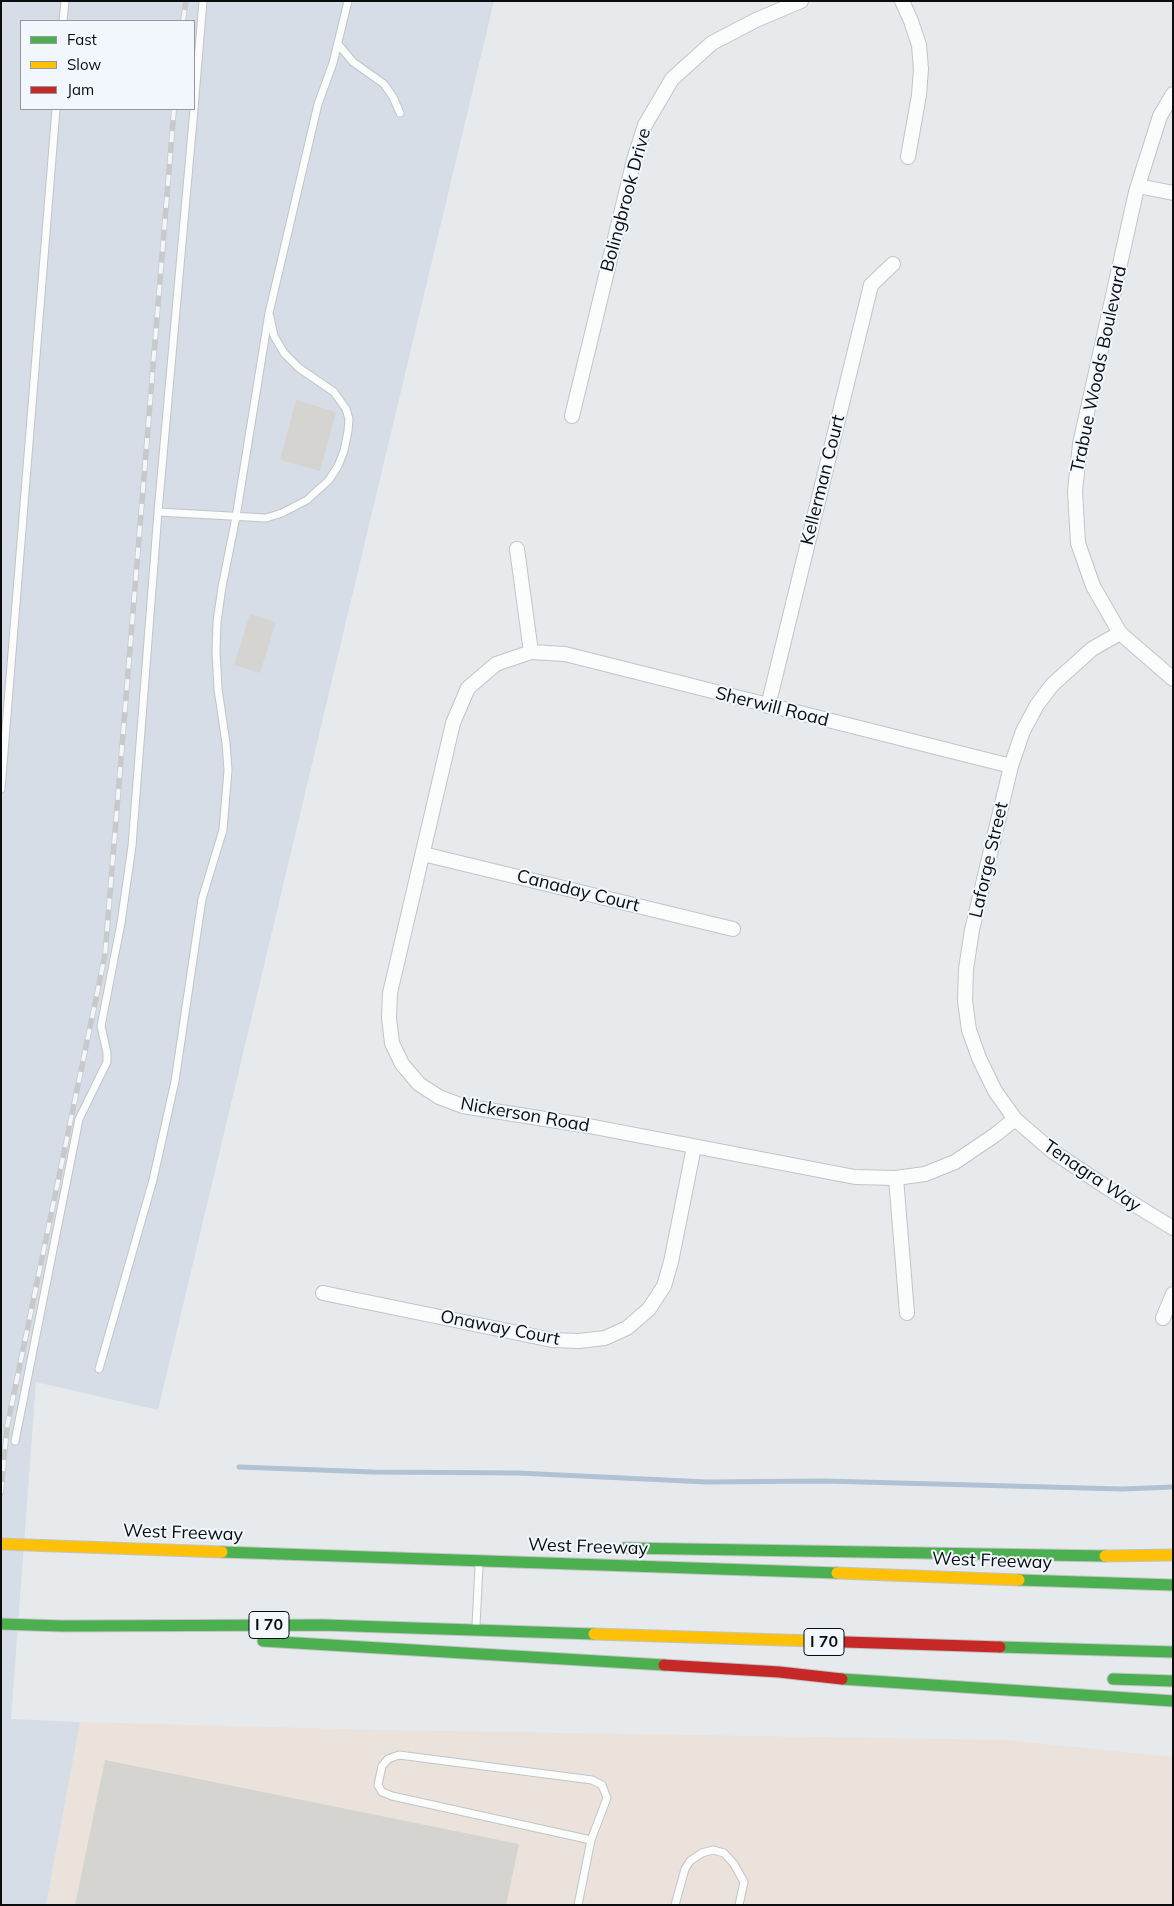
<!DOCTYPE html>
<style>
body{margin:0}
#map{position:relative;width:1174px;height:1906px;overflow:hidden;background:#e7eaed;font-family:Mulish,sans-serif}
canvas{display:block}
.frame{position:absolute;inset:0;border:2px solid #0a0c0e;pointer-events:none}
.legend{position:absolute;left:20px;top:20px;width:175px;height:90px;box-sizing:border-box;background:#f1f7fd;border:1px solid #95999d;margin:0;padding:6px 9px;list-style:none;font-size:15px;color:#0a0c0e}
.legend li{display:flex;align-items:center;gap:10px;height:25px}
.legend b{width:25px;border:1px solid #95999d}
</style>
<div id="map">
<canvas width="1174" height="1906"></canvas>
<div class="frame"></div>
<ul class="legend">
<li><b style="height:6px;background:#4caf50"></b>Fast</li>
<li><b style="height:6px;background:#ffc107"></b>Slow</li>
<li><b style="height:6px;background:#c62828"></b>Jam</li>
</ul>
</div>
<script>
const ctx = document.querySelector('canvas').getContext('2d');
ctx.lineJoin = 'round';
function fillPath(path, color) { ctx.fillStyle = color; ctx.fill(path, 'evenodd'); }
const toPath = rows => new Path2D(rows.map(r => 'M' + r).join(''));
function stroke(path, color, width, dash) { ctx.strokeStyle = color; ctx.lineWidth = width; ctx.lineCap = dash ? 'butt' : 'round'; ctx.setLineDash(dash || []); ctx.stroke(path); }
function drawText(font, color, halo, rows, align = 'center') {
  ctx.font = font + ' Mulish,sans-serif'; ctx.lineWidth = 4; ctx.setLineDash([]); ctx.textBaseline = 'middle'; ctx.strokeStyle = halo; ctx.fillStyle = color; for (const [text, x, y, turn = 0] of rows) {
    ctx.save(); ctx.translate(x, y); ctx.rotate((+turn || 0) * Math.PI / 180); ctx.textAlign = isNaN(turn) ? turn : align; if (halo) ctx.strokeText(text, 0, 0); ctx.fillText(text, 0, 0); ctx.restore();
  }
}
fillPath(toPath([
 [80,1722,382,1730,1007,1740,1173,1757,1173,1905,46,1905]
]), '#ebe2db');
fillPath(toPath([
 [1,1,494,1,158,1410,36,1382,11,1719,80,1722,46,1905,1,1905],
 [21,21,194,21,194,109,21,109]
]), '#d6dde6');
stroke(toPath([
 [239,1467,373,1472,518,1473,707,1482,824,1481,1122,1489,1173,1487]
]), '#b0c2d4', 5);
fillPath(toPath([
 [296,400,336,412,320,471,280,460],
 [250,614,276,622,260,673,234,665],
 [105,1760,519,1844,506,1905,75,1905]
]), '#d6d4d0');
const lane = toPath([
 [63,21,65,1],
 [338,44,353,62,384,84,393,97,400,113],
 [194,109,203,1],
 [158,512,266,518,282,513,307,500,329,480,338,466,344,451,348,431,349,419,346,409,334,392,299,368,284,353,274,336,270,317],
 [1,789,56,109],
 [99,1369,153,1180,175,1081,202,899,223,830,228,770,226,743,218,689,216,651,217,622,222,587,236,517,269,313,318,104,333,63,348,1],
 [15,1441,79,1119,107,1062,107,1053,101,1026,121,923,132,846,158,512,194,109],
 [476,1625,479,1566],
 [578,1905,591,1840,607,1798,602,1785,592,1780,399,1755,388,1759,382,1766,378,1785,382,1792,392,1796,591,1840],
 [675,1905,685,1869,690,1861,702,1853,713,1850,724,1853,734,1864,744,1882,739,1905]
]);
const street = toPath([
 [902,1,911,21,919,45,921,69,919,95,908,157],
 [1173,94,1160,116,1136,192,1080,444,1075,491,1078,543,1093,586,1120,633,1173,679],
 [1138,186,1173,193],
 [572,416,634,160,645,125,672,79,712,43,756,20,801,1],
 [517,549,531,652],
 [1120,633,1092,649,1052,685,1037,705,1023,731,1011,766,972,930,966,969,965,1001,969,1030,979,1058,995,1091,1015,1119,1052,1151,1109,1189,1173,1228],
 [768,706,871,285,893,264],
 [1011,766,565,654,531,652,496,664,468,688,453,723,390,993,389,1018,392,1043,402,1064,419,1084,439,1097,463,1106,589,1126,855,1177,896,1178,925,1174,955,1162,995,1135,1015,1119],
 [423,854,733,929],
 [896,1178,907,1313],
 [323,1293,552,1340,579,1341,605,1338,627,1328,649,1309,664,1286,671,1262,694,1147],
 [1163,1318,1173,1294]
]);
const fast = toPath([
 [624,1548,1105,1556],
 [222,1552,837,1573],
 [1019,1580,1173,1585],
 [1,1624,62,1626,323,1625,594,1634],
 [263,1641,664,1665],
 [1000,1647,1173,1652],
 [842,1679,1173,1701],
 [1113,1679,1173,1681]
]);
const slow = toPath([
 [1,1544,222,1552],
 [1105,1556,1173,1555],
 [837,1573,1019,1580],
 [594,1634,814,1641]
]);
const jam = toPath([
 [814,1641,1000,1647],
 [664,1665,779,1672,842,1679]
]);
stroke(lane, '#c2c4c6', 9);
stroke(street, '#c2c4c6', 16);
stroke(fast, '#c2c4c6', 13);
stroke(slow, '#c2c4c6', 13);
stroke(jam, '#c2c4c6', 13);
stroke(lane, '#fbfcfc', 7);
stroke(street, '#fbfcfc', 14);
stroke(fast, '#4caf50', 11);
stroke(slow, '#ffc107', 11);
stroke(jam, '#c62828', 11);
const rail = toPath([
 [183,21,186,1],
 [1,1493,7,1427,105,955,174,109]
]);
stroke(rail, '#c8c9ca', 5.5);
stroke(rail, '#f1f7fd', 4, [11]);
for (const [x, y, w] of [
 [269,1625,40],
 [824,1642,40]
]) { const box = new Path2D(); box.roundRect(x - w / 2, y - 13.5, w, 27, 4); ctx.fillStyle = '#f1f7fd'; ctx.fill(box); stroke(box, '#0a0c0e', 1); }
drawText('bold 16px', '#0a0c0e', null, [
 ["I 70",269,1625],
 ["I 70",824,1642]
]);
drawText('18px', '#0a0c0e', '#f1f7fd', [
 ["Bolingbrook Drive",626,200,-75],
 ["Trabue Woods Boulevard",1099,369,-78],
 ["Kellerman Court",823,480,-76],
 ["Sherwill Road",772,707,14],
 ["Laforge Street",989,860,-77],
 ["Canaday Court",578,891,14],
 ["Nickerson Road",525,1115,10],
 ["Tenagra Way",1092,1176,34],
 ["Onaway Court",500,1328,11],
 ["West Freeway",183,1533,2],
 ["West Freeway",588,1547,2],
 ["West Freeway",992,1561,2]
]);
</script>
